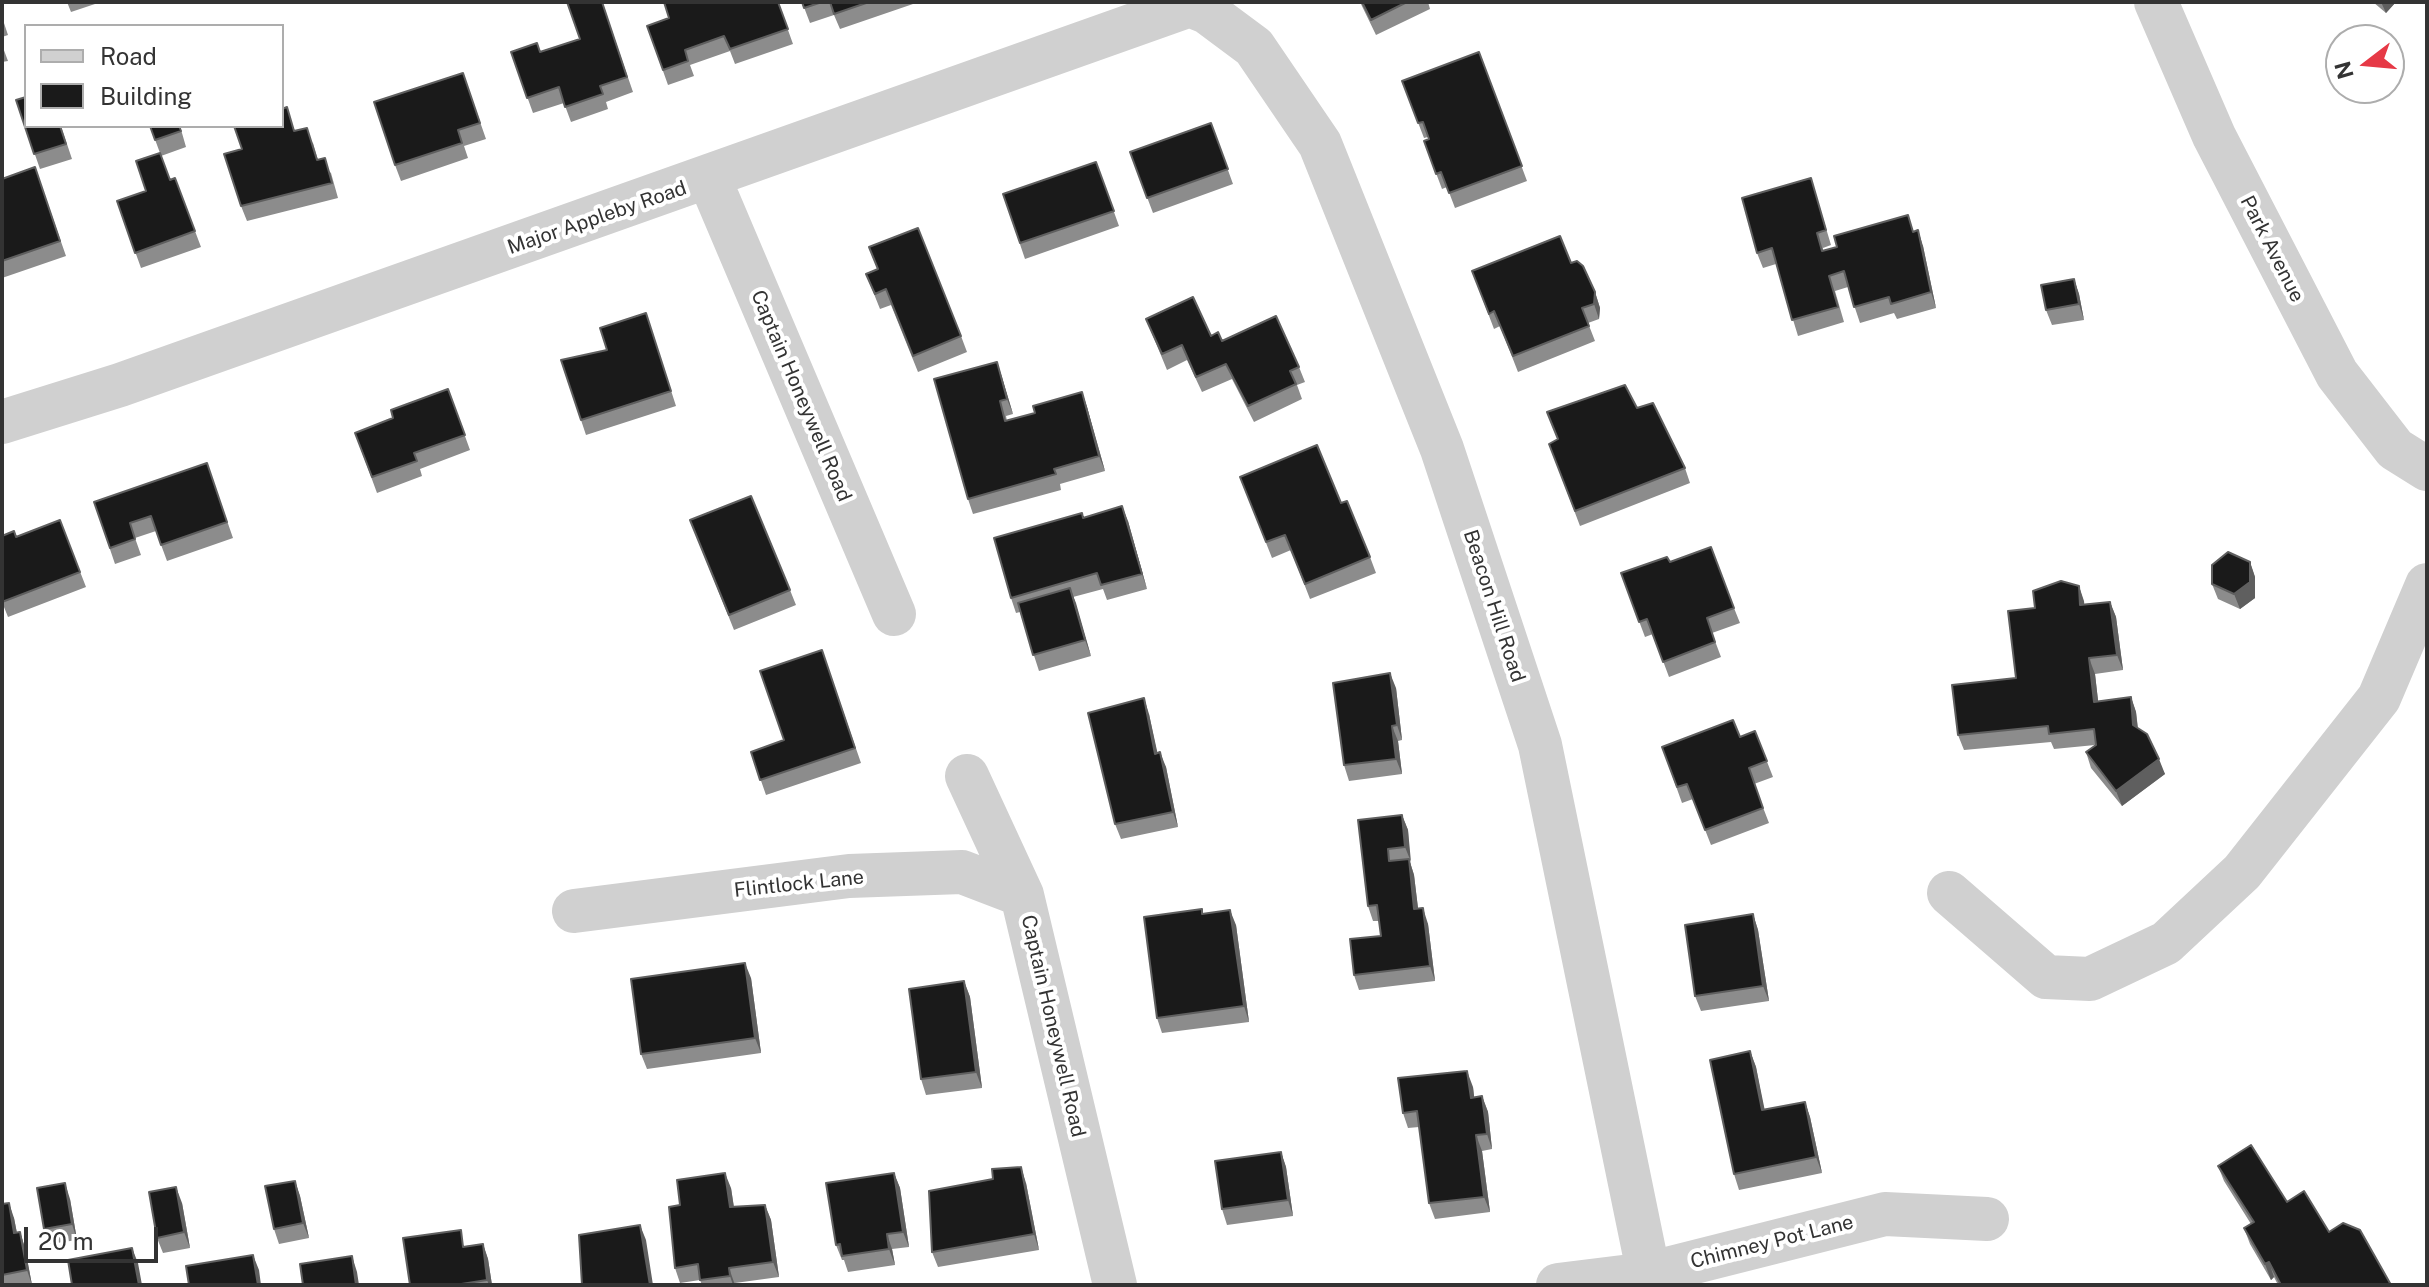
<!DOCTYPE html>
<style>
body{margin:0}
#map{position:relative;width:2429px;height:1287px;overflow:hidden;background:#fff;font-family:"Public Sans",sans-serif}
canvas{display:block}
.frame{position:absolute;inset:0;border:4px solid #333;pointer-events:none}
.legend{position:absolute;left:24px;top:24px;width:260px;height:104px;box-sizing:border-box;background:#fff;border:2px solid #adadad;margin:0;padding:10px 14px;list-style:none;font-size:24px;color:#333}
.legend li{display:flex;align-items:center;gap:16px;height:40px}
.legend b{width:40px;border:2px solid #adadad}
.north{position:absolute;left:2325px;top:24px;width:80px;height:80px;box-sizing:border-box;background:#fff;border:2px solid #adadad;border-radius:50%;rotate:254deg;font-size:22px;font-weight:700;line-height:32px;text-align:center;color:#333}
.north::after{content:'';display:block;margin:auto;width:28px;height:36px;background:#e63946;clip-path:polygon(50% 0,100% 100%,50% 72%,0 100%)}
.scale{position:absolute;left:24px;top:1227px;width:134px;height:36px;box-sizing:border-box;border:4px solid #333;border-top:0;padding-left:10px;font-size:24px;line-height:28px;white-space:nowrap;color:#333;-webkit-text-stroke:6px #fff;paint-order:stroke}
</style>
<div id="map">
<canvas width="2429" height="1287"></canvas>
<div class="frame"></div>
<ul class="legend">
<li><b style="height:10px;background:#d0d0d0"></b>Road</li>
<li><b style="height:22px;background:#1a1a1a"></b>Building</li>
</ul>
<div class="north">N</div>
<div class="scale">20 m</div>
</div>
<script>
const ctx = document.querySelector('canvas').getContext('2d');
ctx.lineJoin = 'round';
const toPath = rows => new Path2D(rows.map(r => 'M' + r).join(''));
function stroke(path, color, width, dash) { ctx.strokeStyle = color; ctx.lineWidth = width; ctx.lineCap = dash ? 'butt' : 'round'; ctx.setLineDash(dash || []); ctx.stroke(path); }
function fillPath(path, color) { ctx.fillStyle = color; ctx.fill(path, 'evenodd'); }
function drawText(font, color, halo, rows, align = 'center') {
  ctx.font = font + ' "Public Sans",sans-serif'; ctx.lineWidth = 8; ctx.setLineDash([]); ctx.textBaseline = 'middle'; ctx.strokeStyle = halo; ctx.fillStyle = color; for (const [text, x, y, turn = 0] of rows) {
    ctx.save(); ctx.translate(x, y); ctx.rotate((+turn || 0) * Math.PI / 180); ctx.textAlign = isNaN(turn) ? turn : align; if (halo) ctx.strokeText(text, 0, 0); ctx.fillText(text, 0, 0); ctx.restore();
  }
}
stroke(toPath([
 [1182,2,1207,12,1254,47,1320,144,1442,449,1540,745,1651,1285],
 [2156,2,2214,136,2337,374,2395,449,2427,469],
 [709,178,894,614],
 [2,422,120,385,1190,5],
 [967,776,1022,895,1115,1285],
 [1949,893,2046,977,2090,979,2166,943,2242,872,2379,698,2427,585],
 [574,911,849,876,962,872,1022,895],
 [1558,1285,1647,1274,1885,1214,1987,1219]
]), '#d0d0d0', 44);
fillPath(toPath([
 [67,2,101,2,71,12],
 [602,2,633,92,606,102,608,109,571,122,564,103,533,113,511,52,540,52,580,39],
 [778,2,793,44,735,64,730,51,690,65,694,76,668,85,647,26],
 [802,2,912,2,913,4,840,29,834,15,810,23],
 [1360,2,1428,2,1430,9,1376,35],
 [2373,2,2396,2,2386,13],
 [2,17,8,35,2,37],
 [2,45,8,61,2,62],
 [1479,52,1527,181,1455,208,1447,187,1442,189,1424,141,1429,139,1428,137,1424,138,1402,81],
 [463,73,486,139,464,146,468,158,401,181,395,165],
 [16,100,61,126,72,159,40,169],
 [1211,123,1233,184,1153,213,1130,152],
 [150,126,180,126,186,147,161,156,170,180,175,178,201,247,141,268,117,201,146,191,160,153],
 [295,131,313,143,318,160,331,173,338,198,247,221,241,206],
 [1096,162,1119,226,1025,259,1003,194],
 [35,167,66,256,2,278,2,179],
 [1811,178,1831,245,1823,248,1823,251,1914,231,1923,246,1936,308,1897,319,1894,313,1860,323,1848,287,1835,291,1844,322,1798,336,1776,264,1763,268,1757,253],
 [1571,263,1595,292,1600,308,1599,319,1588,323,1595,341,1518,372,1500,326,1494,329,1472,271],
 [866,274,961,336,967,352,918,372,891,305,880,309],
 [2074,279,2079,294,2084,320,2052,325,2046,310],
 [646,313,676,406,586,435,581,420,607,350],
 [1146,319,1211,336,1222,341,1299,367,1305,382,1297,385,1302,399,1254,422,1232,379,1202,392,1187,360,1167,370],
 [997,362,1013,414,1006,416,1007,421,1035,413,1082,392,1087,407,1105,471,1060,484,1061,490,973,514,968,499],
 [448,389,470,450,420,469,422,476,377,493,355,433,393,418],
 [1549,444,1685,468,1690,483,1580,526],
 [207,463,233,538,167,561,156,531,135,538,141,555,115,564,94,502],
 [1240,477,1341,503,1370,557,1376,573,1310,599,1291,550,1272,558],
 [1084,518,1128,521,1147,589,1107,600,1103,589,1073,597,1091,656,1039,671,1020,612,1016,613,1011,598],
 [60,520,86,587,8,617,2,602,2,536,17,537],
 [690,520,790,590,796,605,734,630],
 [1670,562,1734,608,1740,623,1712,633,1721,657,1669,677,1653,634,1645,637,1621,573],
 [2250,562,2255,577,2255,598,2240,609,2218,599,2212,584],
 [2079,586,2084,604,2110,602,2116,617,2123,670,2095,674,2098,701,2131,697,2136,712,2138,728,2165,774,2122,806,2091,768,2086,752,2095,745,2054,749,2051,742,1964,750,1958,735,2016,678,2035,608],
 [822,650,861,763,766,795,751,752,784,740],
 [1396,688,1402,740,1398,741,1402,774,1349,781,1344,765],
 [1149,714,1157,753,1166,767,1178,827,1121,839,1115,824],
 [1755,731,1773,777,1754,784,1769,823,1711,845,1693,799,1682,803,1662,747,1740,737],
 [1402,815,1408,830,1410,862,1414,875,1418,909,1428,924,1435,981,1359,990,1354,975,1381,936,1379,921,1373,921,1368,906,1358,820],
 [1204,914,1236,925,1249,1022,1162,1033,1157,1018],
 [1753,914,1758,930,1769,1001,1701,1011,1695,996],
 [751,978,761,1053,647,1069,641,1054],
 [964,981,970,997,982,1088,926,1095,921,1079],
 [1750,1051,1756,1067,1764,1110,1805,1102,1810,1117,1822,1173,1739,1190,1734,1174],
 [1473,1087,1474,1097,1482,1096,1488,1112,1492,1149,1482,1151,1490,1212,1435,1219,1429,1203,1419,1127,1408,1128,1403,1113],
 [1281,1152,1286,1167,1293,1216,1227,1225,1222,1209],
 [2218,1166,2287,1202,2329,1232,2391,1285,2278,1285,2274,1277,2271,1280,2250,1244,2244,1228,2251,1224,2224,1181],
 [894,1173,900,1188,909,1247,892,1249,895,1265,848,1272,844,1260,842,1260,836,1245],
 [295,1181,300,1196,309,1238,279,1244,274,1229],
 [1026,1183,1039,1250,938,1267,932,1252],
 [731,1188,734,1207,765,1205,771,1220,779,1277,735,1283,735,1285,702,1285,700,1280,680,1283,675,1268,680,1205],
 [70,1199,77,1240,50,1244,44,1229],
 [182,1203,190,1248,163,1253,157,1238],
 [2,1204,14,1218,17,1233,20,1232,25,1248,32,1285,2,1285],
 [483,1244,488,1259,492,1285,410,1285,466,1246]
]), '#8c8c8c');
fillPath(toPath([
 [2381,2,2396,2,2386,13],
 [1918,230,1923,246,1936,308,1931,292],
 [2074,279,2079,294,2084,320,2079,304],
 [1595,292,1600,308,1599,319,1594,304],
 [997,362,1002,377,1013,414,1007,399],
 [1082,392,1087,407,1105,471,1099,456],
 [1122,506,1128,521,1147,589,1142,574],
 [2250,562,2255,577,2255,598,2240,609,2234,594],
 [2079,586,2084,601,2086,620,2080,605],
 [1070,588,1076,603,1091,656,1085,640],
 [2110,602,2116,617,2123,670,2117,655],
 [2089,658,2095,674,2100,717,2094,702],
 [1390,673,1396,688,1402,740,1397,725],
 [2131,697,2136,712,2139,741,2133,725],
 [1144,698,1149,714,1161,769,1155,754],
 [1392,726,1398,741,1402,774,1396,759],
 [1160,752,1166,767,1178,827,1173,812],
 [2159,759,2165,774,2122,806,2116,791],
 [1402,815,1408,830,1411,862,1405,847],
 [1409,859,1414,875,1420,924,1414,909],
 [1423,908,1428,924,1435,981,1430,966],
 [1230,910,1236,925,1249,1022,1244,1006],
 [1753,914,1758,930,1769,1001,1763,986],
 [745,963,751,978,761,1053,755,1038],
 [964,981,970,997,982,1088,976,1072],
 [1750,1051,1756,1067,1768,1126,1762,1110],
 [1467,1071,1473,1087,1476,1113,1471,1098],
 [1482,1096,1488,1112,1492,1149,1487,1134],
 [1805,1102,1810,1117,1822,1173,1816,1157],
 [1476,1135,1482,1151,1490,1212,1484,1197],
 [1281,1152,1286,1167,1293,1216,1288,1200],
 [1021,1167,1026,1183,1039,1250,1034,1234],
 [725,1173,731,1188,736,1222,730,1207],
 [894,1173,900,1188,909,1247,903,1232],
 [295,1181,300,1196,309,1238,303,1223],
 [65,1183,70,1199,77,1240,72,1224],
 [176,1187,182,1203,190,1248,184,1232],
 [9,1203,14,1218,20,1249,14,1233],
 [765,1205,771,1220,779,1277,773,1262],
 [640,1225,646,1240,653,1285,650,1285],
 [20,1232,25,1248,32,1285,27,1270],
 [887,1234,892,1249,895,1265,889,1249],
 [483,1244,488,1259,492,1285,489,1285,487,1280],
 [132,1248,138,1263,142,1285,139,1285],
 [253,1255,259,1270,261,1285,258,1285],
 [352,1256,357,1272,359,1285,356,1285],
 [2269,1262,2274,1277,2271,1280,2265,1264],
 [729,1268,735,1285,733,1285,730,1276]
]), '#5f5f5f');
const building = toPath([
 [567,2,602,2,627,77,600,86,603,94,565,107,559,87,527,98,511,52,537,43,540,52,580,39,567,2],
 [664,2,778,2,788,29,730,49,724,36,685,50,688,61,663,70,647,26,669,18,664,2],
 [802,2,822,2,804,8,802,2],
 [830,2,869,2,834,14,830,2],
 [1362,2,1407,2,1371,20,1362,2],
 [1479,52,1522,166,1449,193,1441,172,1436,174,1424,141,1429,139,1423,122,1418,123,1402,81,1479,52],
 [463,73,480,123,458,130,462,143,395,165,374,102,463,73],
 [26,97,26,126,60,126,66,144,34,154,16,100,26,97],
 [287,107,294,131,307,128,317,160,325,158,332,183,241,206,224,154,242,149,234,126,282,126,282,109,287,107],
 [1211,123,1228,169,1147,198,1130,152,1211,123],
 [150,126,179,126,181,131,155,140,150,126],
 [160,153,170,180,175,178,195,231,135,253,117,201,146,191,136,161,160,153],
 [1096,162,1114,211,1020,243,1003,194,1096,162],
 [35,167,60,241,2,261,2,179,35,167],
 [1811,178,1826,230,1817,233,1822,251,1837,247,1834,236,1908,215,1913,232,1918,230,1931,292,1891,304,1889,297,1854,307,1844,271,1829,276,1838,307,1792,320,1772,248,1757,253,1742,198,1811,178],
 [918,228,961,336,913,356,886,289,875,294,866,274,878,269,869,247,918,228],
 [1560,236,1571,263,1577,261,1583,266,1595,292,1594,304,1582,308,1589,326,1513,356,1494,311,1489,314,1472,271,1560,236],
 [2074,279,2079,304,2046,310,2041,285,2074,279],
 [1193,297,1211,336,1218,332,1222,341,1276,316,1299,367,1290,371,1296,384,1248,406,1226,364,1196,377,1182,345,1162,354,1146,319,1193,297],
 [646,313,671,391,581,420,561,360,607,350,600,328,646,313],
 [997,362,1007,399,1000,401,1005,421,1035,413,1033,406,1082,392,1099,456,1054,469,1056,474,968,499,934,379,997,362],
 [1625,385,1637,408,1653,403,1685,468,1575,511,1549,444,1558,439,1547,412,1625,385],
 [448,389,465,435,414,453,417,461,372,477,355,433,393,418,391,410,448,389],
 [1317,445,1341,503,1347,501,1370,557,1305,584,1285,535,1266,542,1240,477,1317,445],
 [207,463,227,522,161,545,151,516,130,523,135,539,110,548,94,502,207,463],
 [751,496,790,590,729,615,690,520,751,496],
 [1122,506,1142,574,1101,585,1097,573,1011,598,994,538,1082,513,1083,518,1122,506],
 [60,520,80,572,2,602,2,536,14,531,16,537,60,520],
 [1711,547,1734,608,1707,618,1715,642,1663,662,1647,619,1639,622,1621,573,1667,557,1670,562,1711,547],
 [2228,552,2250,562,2250,582,2234,594,2212,584,2212,565,2228,552],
 [2061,581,2079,586,2080,605,2110,602,2117,655,2089,658,2094,702,2131,697,2133,725,2147,734,2159,759,2116,791,2086,752,2096,745,2094,729,2049,734,2048,726,1958,735,1952,685,2016,678,2008,611,2035,608,2033,591,2061,581],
 [1070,588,1085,640,1033,655,1018,603,1070,588],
 [822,650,855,748,760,780,751,752,784,740,760,671,822,650],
 [1390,673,1397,725,1392,726,1396,759,1344,765,1333,683,1390,673],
 [1144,698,1155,754,1160,752,1173,812,1115,824,1088,713,1144,698],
 [1733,720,1740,737,1755,731,1767,761,1749,768,1763,808,1705,830,1687,784,1677,787,1662,747,1733,720],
 [1402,815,1405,847,1388,849,1389,861,1409,859,1414,909,1423,908,1430,966,1354,975,1350,939,1381,936,1377,905,1368,906,1358,820,1402,815],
 [1202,909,1202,914,1230,910,1244,1006,1157,1018,1144,917,1202,909],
 [1753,914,1763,986,1695,996,1685,925,1753,914],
 [745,963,755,1038,641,1054,631,979,745,963],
 [964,981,976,1072,921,1079,909,989,964,981],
 [1750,1051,1762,1110,1805,1102,1816,1157,1734,1174,1710,1060,1750,1051],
 [1467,1071,1471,1098,1482,1096,1487,1134,1476,1135,1484,1197,1429,1203,1417,1111,1403,1113,1398,1078,1467,1071],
 [2251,1145,2287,1202,2304,1191,2329,1232,2343,1223,2360,1230,2391,1285,2281,1285,2269,1262,2265,1264,2244,1228,2254,1222,2218,1166,2251,1145],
 [1281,1152,1288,1200,1222,1209,1215,1161,1281,1152],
 [1021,1167,1034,1234,932,1252,929,1191,993,1179,992,1169,1021,1167],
 [725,1173,730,1207,765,1205,773,1262,729,1268,730,1276,700,1280,698,1264,675,1268,669,1207,680,1205,677,1180,725,1173],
 [894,1173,903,1232,887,1234,889,1249,842,1256,840,1244,836,1245,826,1183,894,1173],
 [295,1181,303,1223,274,1229,265,1186,295,1181],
 [65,1183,72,1224,44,1229,37,1188,65,1183],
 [176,1187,184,1232,157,1238,149,1192,176,1187],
 [9,1203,14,1233,20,1232,27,1270,2,1275,2,1204,9,1203],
 [640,1225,650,1285,582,1285,579,1235,640,1225],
 [461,1230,463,1247,483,1244,487,1280,455,1285,410,1285,403,1238,461,1230],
 [132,1248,139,1285,72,1285,68,1260,132,1248],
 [253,1255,258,1285,189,1285,186,1266,253,1255],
 [352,1256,356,1285,303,1285,300,1264,352,1256]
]);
fillPath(building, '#1a1a1a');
stroke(building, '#5f5f5f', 2);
drawText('20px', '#333', '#fff', [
 ["Major Appleby Road",597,218,-19],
 ["Park Avenue",2272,249,63],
 ["Captain Honeywell Road",801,396,67],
 ["Beacon Hill Road",1494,606,72],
 ["Flintlock Lane",799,884,-6],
 ["Captain Honeywell Road",1053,1026,77],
 ["Chimney Pot Lane",1772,1242,-14]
]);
</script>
